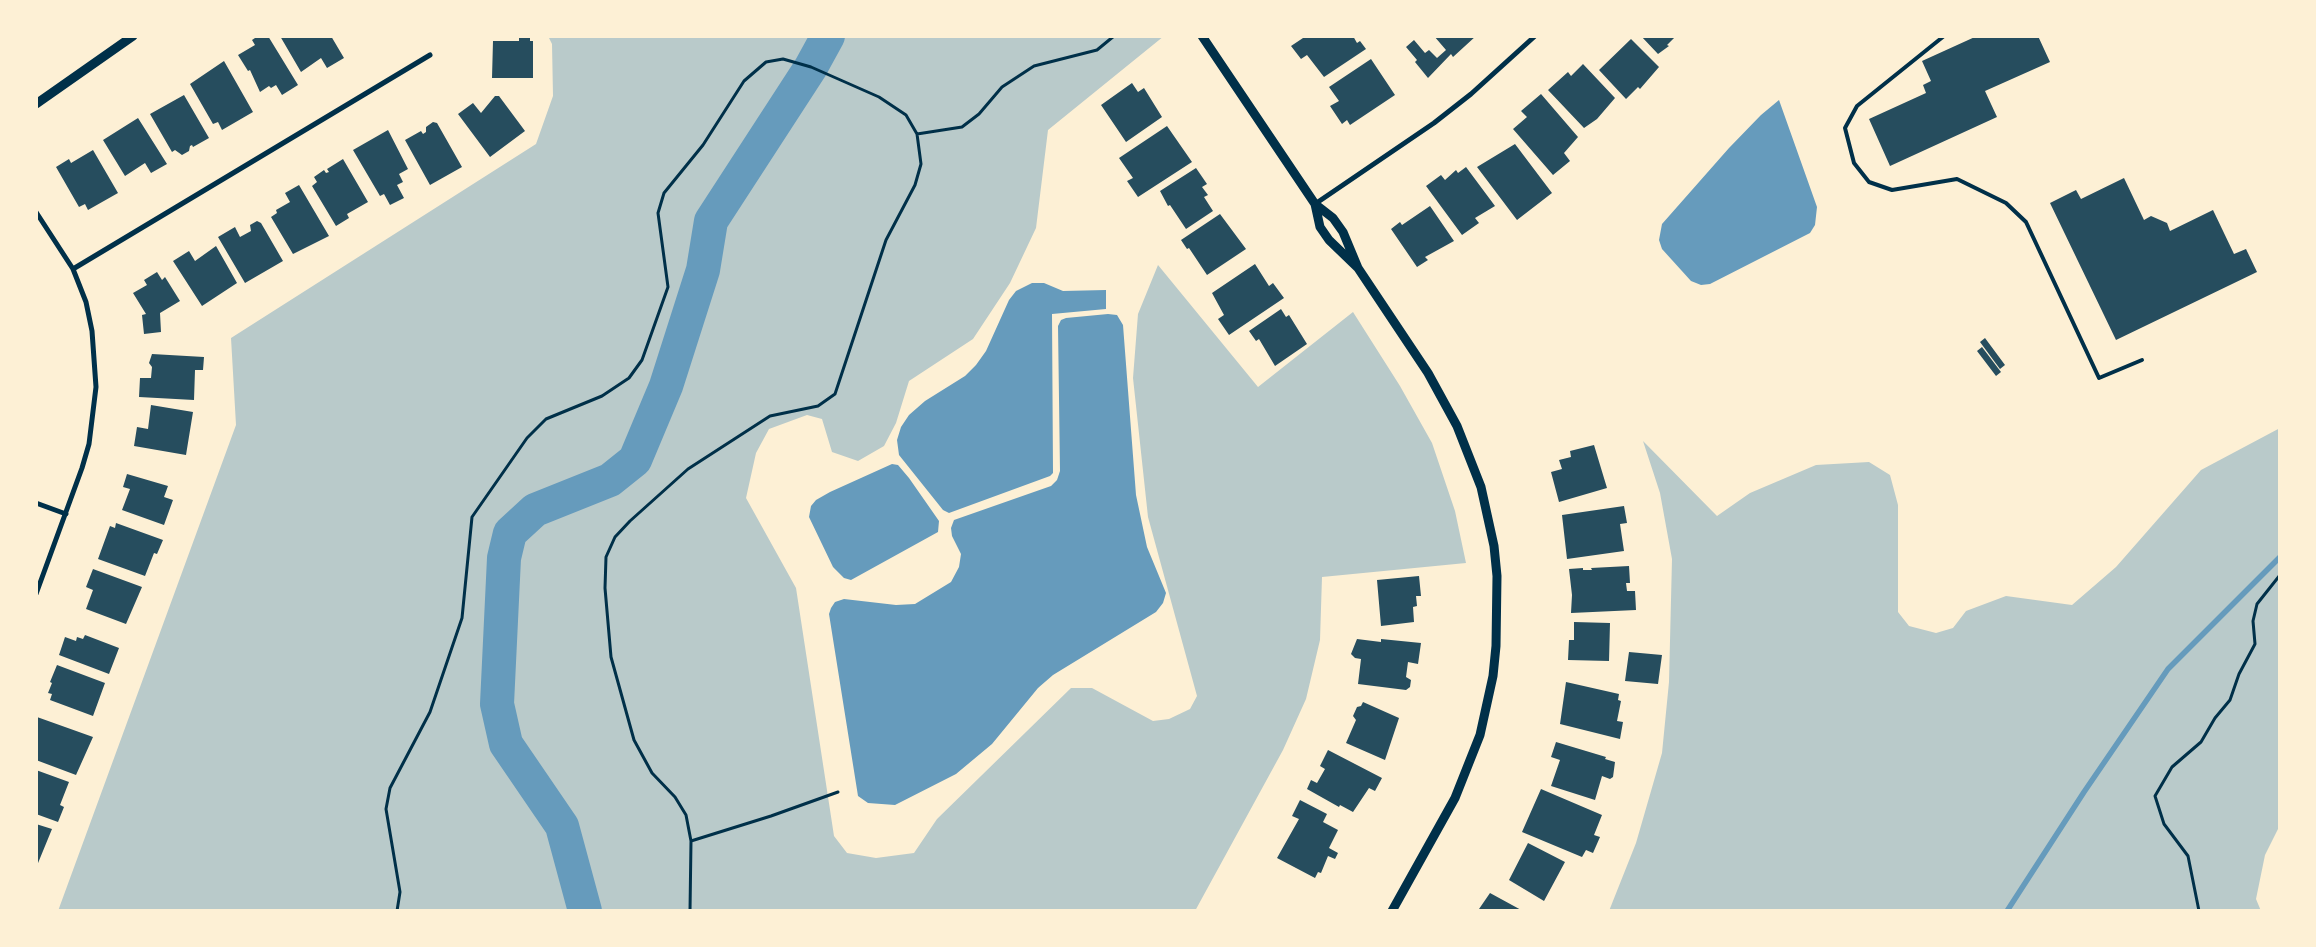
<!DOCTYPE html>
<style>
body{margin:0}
#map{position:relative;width:2316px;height:947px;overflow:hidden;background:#fdf0d5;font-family:"Fira Sans Condensed",sans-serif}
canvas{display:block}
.frame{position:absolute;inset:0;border:38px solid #fdf0d5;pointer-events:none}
</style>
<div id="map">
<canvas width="2316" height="947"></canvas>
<div class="frame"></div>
</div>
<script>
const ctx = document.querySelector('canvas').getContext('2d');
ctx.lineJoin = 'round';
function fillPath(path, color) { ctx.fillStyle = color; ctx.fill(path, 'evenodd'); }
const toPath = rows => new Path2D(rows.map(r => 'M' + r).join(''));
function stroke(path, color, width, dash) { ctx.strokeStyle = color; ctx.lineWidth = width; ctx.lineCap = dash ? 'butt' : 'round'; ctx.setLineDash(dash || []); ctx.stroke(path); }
fillPath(toPath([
 [548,36,1164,36,1048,130,1036,228,1010,283,973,339,909,381,896,423,884,446,858,461,832,452,822,419,807,415,769,429,756,453,746,498,796,588,834,836,847,853,876,858,914,853,937,819,1071,688,1092,688,1153,721,1169,719,1190,709,1197,696,1148,517,1133,378,1138,314,1158,265,1258,387,1353,312,1400,386,1432,443,1455,511,1466,563,1322,577,1320,640,1306,699,1283,750,1195,911,58,911,236,425,231,338,536,144,553,96,552,44],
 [2280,428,2280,825,2265,855,2256,899,2261,911,1609,911,1636,843,1662,753,1669,682,1672,559,1660,493,1643,441,1717,516,1750,493,1816,465,1869,462,1890,475,1898,505,1898,612,1909,626,1936,633,1953,628,1966,611,2006,596,2072,605,2116,567,2201,470]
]), '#b9caca');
fillPath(toPath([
 [1779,100,1817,207,1815,225,1810,233,1710,284,1701,285,1691,281,1662,249,1659,240,1662,224,1729,148,1761,115],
 [1032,283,1044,283,1063,291,1106,290,1106,309,1052,314,1053,473,1050,476,949,513,943,510,899,455,897,440,901,427,909,415,925,401,965,376,976,365,986,351,1009,300,1016,291],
 [1108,314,1117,315,1123,325,1136,495,1147,547,1166,593,1163,603,1156,612,1053,675,1038,688,992,744,956,774,895,805,868,803,858,796,829,614,831,608,835,602,844,599,896,605,915,604,951,582,959,567,961,554,952,536,951,528,954,520,1051,486,1057,480,1060,471,1058,326,1061,320,1066,318],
 [892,464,898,465,909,478,939,521,938,532,851,580,844,578,833,567,809,517,811,506,816,500,830,492]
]), '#669bbc');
stroke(toPath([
 [2007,911,2084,792,2168,669,2280,557]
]), '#669bbc', 5.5);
stroke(toPath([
 [585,911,562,826,506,744,497,704,504,558,510,533,535,510,610,480,635,460,666,386,703,270,711,221,811,67,828,36]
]), '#669bbc', 34);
fillPath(toPath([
 [258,36,268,36,298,85,282,95,276,85,271,88,269,86,260,92,250,70,248,71,238,55,255,45,252,40],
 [280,36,331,36,344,58,327,68,321,58,301,72],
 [519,36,530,36,530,41,533,41,533,78,492,78,493,41,519,41],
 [1306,36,1353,36,1357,43,1360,41,1366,49,1324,77,1307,55,1301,59,1291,46],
 [1434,36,1476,36,1453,57,1451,54,1428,78,1415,62,1417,60,1406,47,1414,40,1425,53,1429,50,1437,58,1446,50],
 [1641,36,1676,36,1667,45,1669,46,1658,54],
 [1977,36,2038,36,2050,62,1985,91,1997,117,1890,166,1869,119,1926,93,1923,85,1931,81,1922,61],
 [1631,39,1659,67,1640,89,1638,87,1626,99,1599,70],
 [1371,59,1395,95,1350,125,1347,120,1342,124,1330,106,1339,101,1329,87],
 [224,61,253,112,222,130,218,122,213,124,190,84],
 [1583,64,1615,98,1597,119,1584,128,1548,90,1568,72,1571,76],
 [1132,83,1138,92,1144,88,1162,117,1126,142,1101,105],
 [1541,94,1578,137,1564,153,1570,161,1553,175,1513,129,1527,117,1521,111],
 [184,95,209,138,193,147,192,145,190,146,189,151,182,155,175,150,172,152,150,114],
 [495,96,499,96,525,131,490,157,458,114,473,103,481,113],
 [138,118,167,164,151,173,145,163,125,176,103,140],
 [433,122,437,123,462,167,430,185,405,140,421,131,423,134,426,132,426,127],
 [1167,126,1192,162,1138,197,1127,181,1133,178,1119,158],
 [388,130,408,169,399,174,403,182,397,185,404,198,390,205,384,194,380,196,353,150],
 [1515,144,1552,193,1517,220,1477,167],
 [93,150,118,193,88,210,85,204,79,207,56,167,69,159,71,163],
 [343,159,368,202,347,214,349,218,336,226,312,186,317,182,314,177,324,170,326,173,329,172,327,169],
 [1466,167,1495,206,1475,218,1479,223,1462,235,1426,186,1441,175,1445,180,1456,170,1458,173],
 [1196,168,1207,184,1202,187,1208,195,1204,197,1213,211,1186,229,1170,205,1168,206,1160,191],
 [2124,178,2144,220,2151,216,2167,223,2170,231,2213,210,2234,254,2246,249,2257,272,2116,340,2050,203,2076,190,2081,199],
 [299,185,329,236,293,254,271,217,277,213,276,210,290,202,285,193],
 [1430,206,1454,241,1425,257,1428,260,1417,267,1391,229,1400,222,1402,225],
 [1220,214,1246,249,1207,275,1189,248,1187,249,1181,240],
 [257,221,261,223,283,261,245,283,218,237,235,227,240,237,251,231,250,225],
 [216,246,237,283,202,306,173,261,189,251,195,261],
 [1255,264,1269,286,1273,283,1284,298,1229,335,1218,319,1224,315,1212,293],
 [157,272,162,280,165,277,180,301,160,313,161,332,144,334,142,315,146,314,133,293,147,285,144,280],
 [1281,309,1286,317,1289,315,1307,344,1275,366,1259,339,1256,341,1249,331],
 [1985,338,2005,365,2000,369,1980,342],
 [1982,347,2001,372,1996,376,1977,351],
 [152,354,204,357,203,370,195,370,194,400,139,397,140,378,151,378,152,367,149,363],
 [151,405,193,412,186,455,134,446,137,427,148,429],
 [1594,445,1607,488,1559,502,1551,472,1562,469,1559,460,1571,457,1570,451],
 [127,474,168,486,164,497,173,500,164,525,122,510,130,489,123,487],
 [1624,506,1627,523,1620,524,1624,551,1567,559,1562,515],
 [116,523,163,540,157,554,154,553,145,576,98,559,110,526,115,528],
 [1629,566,1630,583,1626,583,1627,591,1635,591,1636,610,1571,613,1572,595,1569,569,1583,568,1583,570,1592,570,1591,568],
 [93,569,142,587,126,624,86,609,93,590,86,587],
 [1419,576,1421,596,1416,596,1417,606,1413,607,1414,622,1381,626,1377,580],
 [1574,622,1610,623,1609,661,1568,660,1569,640,1574,640],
 [85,635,119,648,109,674,59,655,65,637,76,641,77,637,83,639],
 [1357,639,1381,642,1381,639,1421,643,1418,664,1408,662,1406,677,1411,680,1410,687,1406,690,1358,684,1361,659,1355,658,1351,654],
 [1629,652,1662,655,1658,684,1625,681],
 [57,665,105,683,93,716,50,700,52,694,48,693,52,683,50,682],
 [1566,682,1619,694,1618,700,1621,701,1617,721,1623,722,1620,739,1560,724],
 [1363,702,1399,718,1385,760,1346,743,1356,720,1353,716,1357,707,1361,706],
 [37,717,93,737,76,775,36,760],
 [1556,742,1606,757,1605,759,1615,762,1613,777,1610,779,1602,776,1595,800,1551,786,1560,760,1551,757],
 [1328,750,1382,778,1375,791,1369,788,1353,812,1340,805,1339,807,1307,789,1311,780,1317,783,1325,769,1320,766],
 [36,770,69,782,60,805,64,807,58,822,36,814],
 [1541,789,1602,815,1594,835,1600,837,1593,853,1586,850,1582,857,1522,832],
 [1300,800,1327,814,1323,822,1338,830,1329,848,1338,853,1335,859,1328,856,1321,873,1318,872,1315,878,1277,858,1299,819,1292,816],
 [36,824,52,829,36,868],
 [1528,843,1565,862,1544,901,1509,880],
 [1490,893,1523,911,1480,911,1479,909]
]), '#264d5e');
stroke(toPath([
 [917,134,962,127,979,114,1002,87,1034,66,1097,50,1114,36],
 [691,841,771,816,838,792],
 [397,911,400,892,386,809,390,788,430,712,462,618,472,517,527,438,546,419,602,396,629,378,642,360,668,287,658,213,664,193,703,145,744,81,766,62,783,59,811,67,879,97,906,115,917,134,921,164,915,185,886,240,835,394,818,406,770,416,688,469,630,521,615,537,606,557,605,588,611,657,634,740,652,773,675,797,686,815,691,841,690,911],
 [2199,911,2188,856,2164,824,2155,796,2172,767,2201,742,2215,718,2230,700,2239,674,2255,644,2253,621,2257,604,2280,575]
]), '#003049', 3);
stroke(toPath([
 [1944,36,1857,106,1845,128,1854,163,1869,182,1892,190,1957,179,2006,203,2026,222,2099,378,2142,360]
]), '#003049', 4);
stroke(toPath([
 [1315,204,1434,123,1471,94,1535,36],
 [36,212,73,269,86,302,92,331,96,387,89,444,82,468,36,594],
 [73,269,430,55],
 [36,503,66,514]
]), '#003049', 5);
stroke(toPath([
 [1202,36,1315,204,1333,218,1343,232,1358,268,1329,240,1320,227,1315,204],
 [36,104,133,36],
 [1358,268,1428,373,1457,426,1481,487,1494,546,1497,576,1496,646,1493,676,1480,735,1455,798,1392,911]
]), '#003049', 9);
</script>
